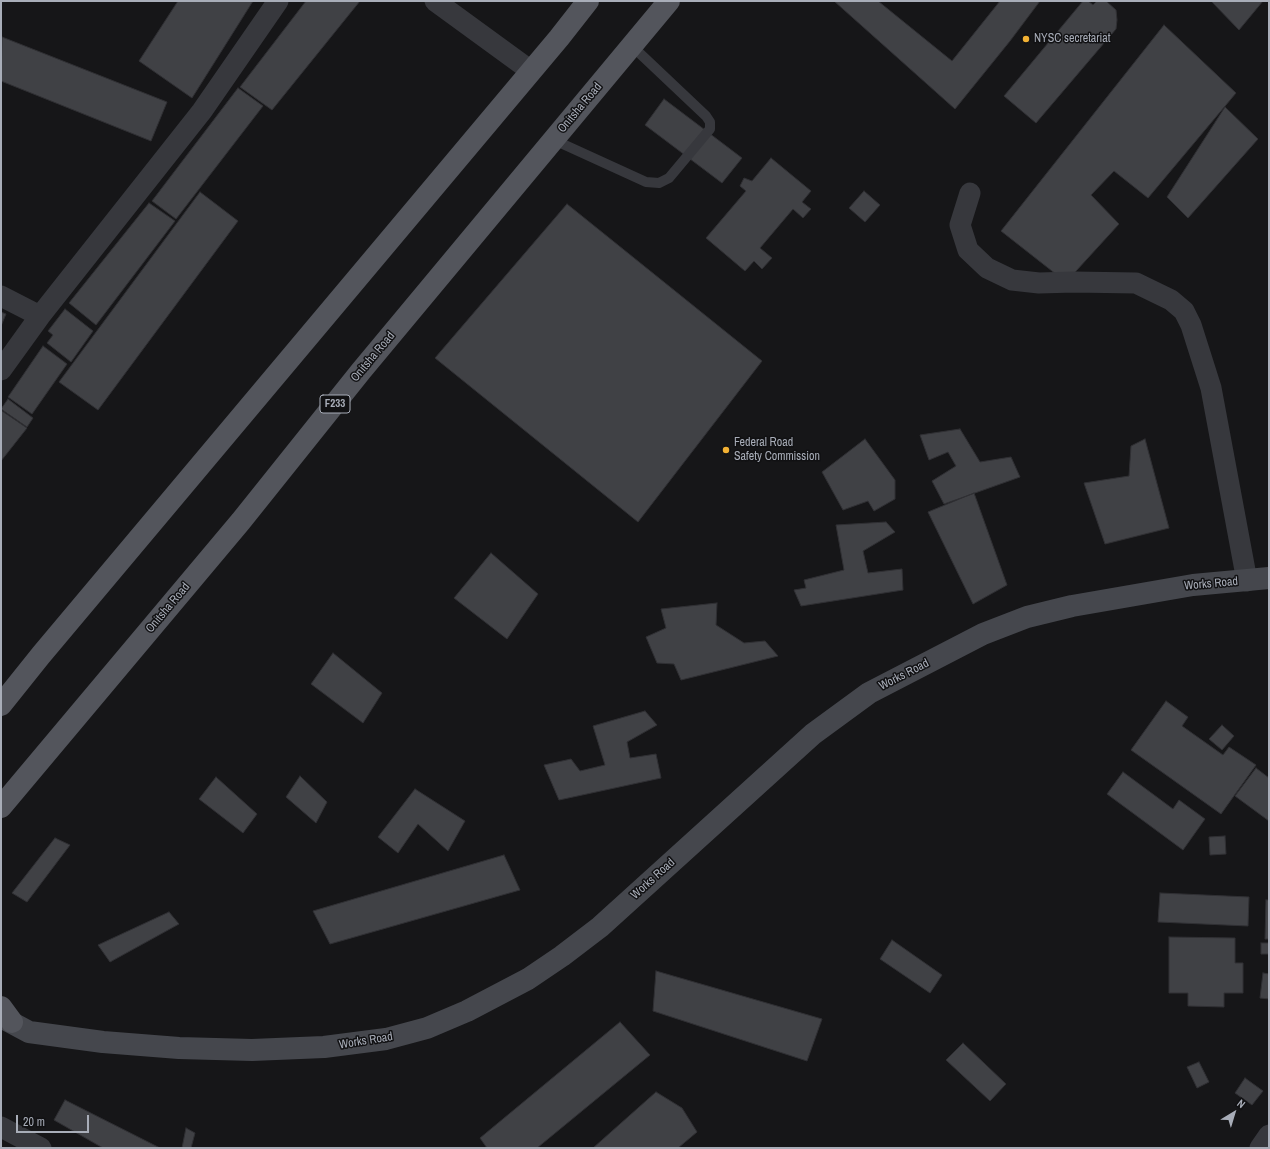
<!DOCTYPE html>
<style>
body{margin:0}
#map{position:relative;width:1270px;height:1149px;overflow:hidden;background:#161618;font-family:"Archivo Narrow",sans-serif}
canvas{display:block}
.frame{position:absolute;inset:0;border:2px solid #a8adb8;pointer-events:none}
.north{position:absolute;left:1214px;top:1093px;width:40px;height:40px;-webkit-text-stroke:3px #111113;paint-order:stroke;rotate:38deg;font-size:11px;font-weight:700;line-height:16px;text-align:center;color:#a8adb8}
.north::after{content:'';display:block;margin:auto;width:14px;height:18px;background:#a8adb8;clip-path:polygon(50% 0,100% 100%,50% 72%,0 100%)}
.scale{position:absolute;left:16px;top:1115px;width:73px;height:18px;box-sizing:border-box;border:2px solid #a8adb8;border-top:0;padding-left:5px;font-size:12px;line-height:14px;white-space:nowrap;color:#a8adb8;-webkit-text-stroke:3px #111113;paint-order:stroke}
</style>
<div id="map">
<canvas width="1270" height="1149"></canvas>
<div class="frame"></div>
<div class="north">N</div>
<div class="scale">20 m</div>
</div>
<script>
const ctx = document.querySelector('canvas').getContext('2d');
ctx.lineJoin = 'round';
function fillPath(path, color) { ctx.fillStyle = color; ctx.fill(path, 'evenodd'); }
const toPath = rows => new Path2D(rows.map(r => 'M' + r).join(''));
function stroke(path, color, width, dash) { ctx.strokeStyle = color; ctx.lineWidth = width; ctx.lineCap = dash ? 'butt' : 'round'; ctx.setLineDash(dash || []); ctx.stroke(path); }
function drawText(font, color, halo, rows, align = 'center') {
  ctx.font = font + ' "Archivo Narrow",sans-serif'; ctx.lineWidth = 3; ctx.setLineDash([]); ctx.textBaseline = 'middle'; ctx.strokeStyle = halo; ctx.fillStyle = color; for (const [text, x, y, turn = 0] of rows) {
    ctx.save(); ctx.translate(x, y); ctx.rotate((+turn || 0) * Math.PI / 180); ctx.textAlign = isNaN(turn) ? turn : align; if (halo) ctx.strokeText(text, 0, 0); ctx.fillText(text, 0, 0); ctx.restore();
  }
}
const building = toPath([
 [178,1,253,1,192,98,139,61,178,1],
 [306,1,360,1,272,110,240,87,306,1],
 [834,1,878,1,952,61,1000,1,1040,1,1010,41,955,109,834,1],
 [1083,1,1088,1,1093,5,1097,1,1106,1,1116,10,1117,20,1116,29,1036,123,1004,96,1083,1],
 [1211,1,1263,1,1239,30,1211,1],
 [1164,25,1236,93,1148,198,1114,171,1091,195,1119,224,1066,282,1001,231,1164,25],
 [2,37,167,102,151,141,1,81,2,37],
 [238,88,263,106,176,219,152,201,238,88],
 [664,99,742,158,722,183,645,125,664,99],
 [1225,107,1258,139,1188,218,1167,197,1225,107],
 [771,158,811,191,802,202,811,209,803,218,793,209,760,248,772,258,762,269,754,261,745,271,706,238,746,191,740,186,744,178,752,181,771,158],
 [864,191,880,205,865,222,849,208,864,191],
 [200,192,238,221,98,410,59,382,200,192],
 [149,203,175,221,96,325,69,303,149,203],
 [567,204,762,361,638,522,435,358,567,204],
 [65,309,93,331,71,362,47,343,53,335,48,331,65,309],
 [1,312,6,314,1,326,1,312],
 [43,346,67,364,32,414,8,397,43,346],
 [8,399,33,418,27,427,1,409,8,399],
 [2,411,27,428,1,461,1,412,2,411],
 [960,429,980,462,1011,457,1020,477,944,504,932,481,956,466,948,452,929,460,920,435,960,429],
 [865,439,895,480,895,499,874,511,868,501,843,510,822,472,865,439],
 [1145,439,1169,528,1105,544,1084,483,1129,476,1131,446,1145,439],
 [974,493,1007,585,973,604,928,512,974,493],
 [886,522,895,532,863,551,868,573,902,569,903,590,801,606,794,590,806,588,804,580,844,570,836,525,886,522],
 [491,553,538,594,507,639,454,598,491,553],
 [717,603,716,625,744,643,765,641,778,656,681,680,674,664,657,663,646,637,666,628,661,609,717,603],
 [333,653,382,693,363,723,311,684,333,653],
 [1166,701,1188,717,1182,726,1223,755,1229,747,1256,765,1221,814,1131,750,1166,701],
 [645,711,657,725,627,742,630,758,656,754,661,778,559,800,544,765,571,759,580,771,605,765,593,726,645,711],
 [1222,725,1234,736,1222,750,1209,739,1222,725],
 [1256,768,1269,778,1269,821,1235,796,1256,768],
 [1123,772,1173,809,1179,800,1205,819,1183,850,1107,794,1123,772],
 [300,776,327,802,316,823,286,797,300,776],
 [216,777,257,814,243,833,199,799,216,777],
 [415,789,465,821,448,851,418,824,398,853,378,837,415,789],
 [1225,836,1226,854,1210,855,1209,837,1225,836],
 [55,838,70,845,27,902,12,893,55,838],
 [504,855,520,890,330,944,313,911,504,855],
 [1160,893,1249,897,1248,926,1158,922,1160,893],
 [1266,900,1269,900,1269,939,1265,939,1266,900],
 [169,912,179,924,110,962,98,945,169,912],
 [1169,937,1235,938,1235,963,1243,963,1243,993,1224,993,1224,1007,1188,1006,1188,993,1169,993,1169,937],
 [892,940,942,975,930,993,880,959,892,940],
 [1261,943,1269,943,1269,954,1261,954,1261,943],
 [656,971,822,1019,807,1061,653,1011,656,971],
 [1263,973,1269,974,1269,999,1260,998,1263,973],
 [620,1022,650,1055,537,1148,487,1148,480,1138,620,1022],
 [963,1043,1006,1084,990,1101,946,1060,963,1043],
 [1199,1062,1209,1082,1197,1088,1187,1067,1199,1062],
 [1245,1078,1263,1091,1252,1105,1235,1093,1245,1078],
 [656,1092,682,1108,697,1132,678,1148,593,1148,656,1092],
 [65,1100,160,1148,103,1148,54,1120,65,1100],
 [186,1128,195,1133,191,1148,182,1148,186,1128]
]);
fillPath(building, '#404145');
stroke(building, '#303034', 1);
stroke(toPath([
 [554,140,646,182,659,183,669,178,710,129,710,122,706,116,632,46]
]), '#37383d', 10);
stroke(toPath([
 [435,1,531,71],
 [970,193,960,225,968,250,987,268,1012,280,1039,283,1074,282,1136,283,1171,300,1184,311,1191,325,1211,388,1247,581],
 [1,296,40,316],
 [1,370,40,316,202,111,278,1],
 [1,1127,41,1148],
 [1260,1148,1269,1135]
]), '#37383d', 21);
stroke(toPath([
 [1,1017,29,1032,103,1042,179,1048,252,1050,324,1047,386,1039,427,1028,467,1011,528,979,562,956,600,927,813,734,869,693,983,634,1027,617,1072,606,1193,585,1269,578]
]), '#45474d', 22);
stroke(toPath([
 [1,705,41,655,559,38,588,1],
 [1,807,241,521,361,371,669,1],
 [1,1007,12,1022]
]), '#53555c', 22);
for (const [x, y, r, color] of [
 [1026,39,4,"#f2b134"],
 [726,450,4,"#f2b134"]
]) { const dot = new Path2D(); dot.arc(x, y, r, 0, 2 * Math.PI); ctx.fillStyle = color; ctx.fill(dot); stroke(dot, '#111113', 1.5); }
for (const [x, y, w] of [
 [335,404,30]
]) { const box = new Path2D(); box.roundRect(x - w / 2, y - 9, w, 18, 3); ctx.fillStyle = '#111113'; ctx.fill(box); stroke(box, '#a8adb8', 1); }
drawText('bold 11px', '#a8adb8', null, [
 ["F233",335,404]
]);
drawText('12px', '#a8adb8', '#111113', [
 ["NYSC secretariat",1034,39],
 ["Federal Road",734,443],
 ["Safety Commission",734,457]
], 'left');
drawText('12px', '#a8adb8', '#111113', [
 ["Onitsha Road",580,108,-50],
 ["Onitsha Road",373,357,-50],
 ["Works Road",1211,584,-5],
 ["Onitsha Road",168,608,-50],
 ["Works Road",904,675,-27],
 ["Works Road",653,879,-42],
 ["Works Road",366,1041,-9]
]);
</script>
